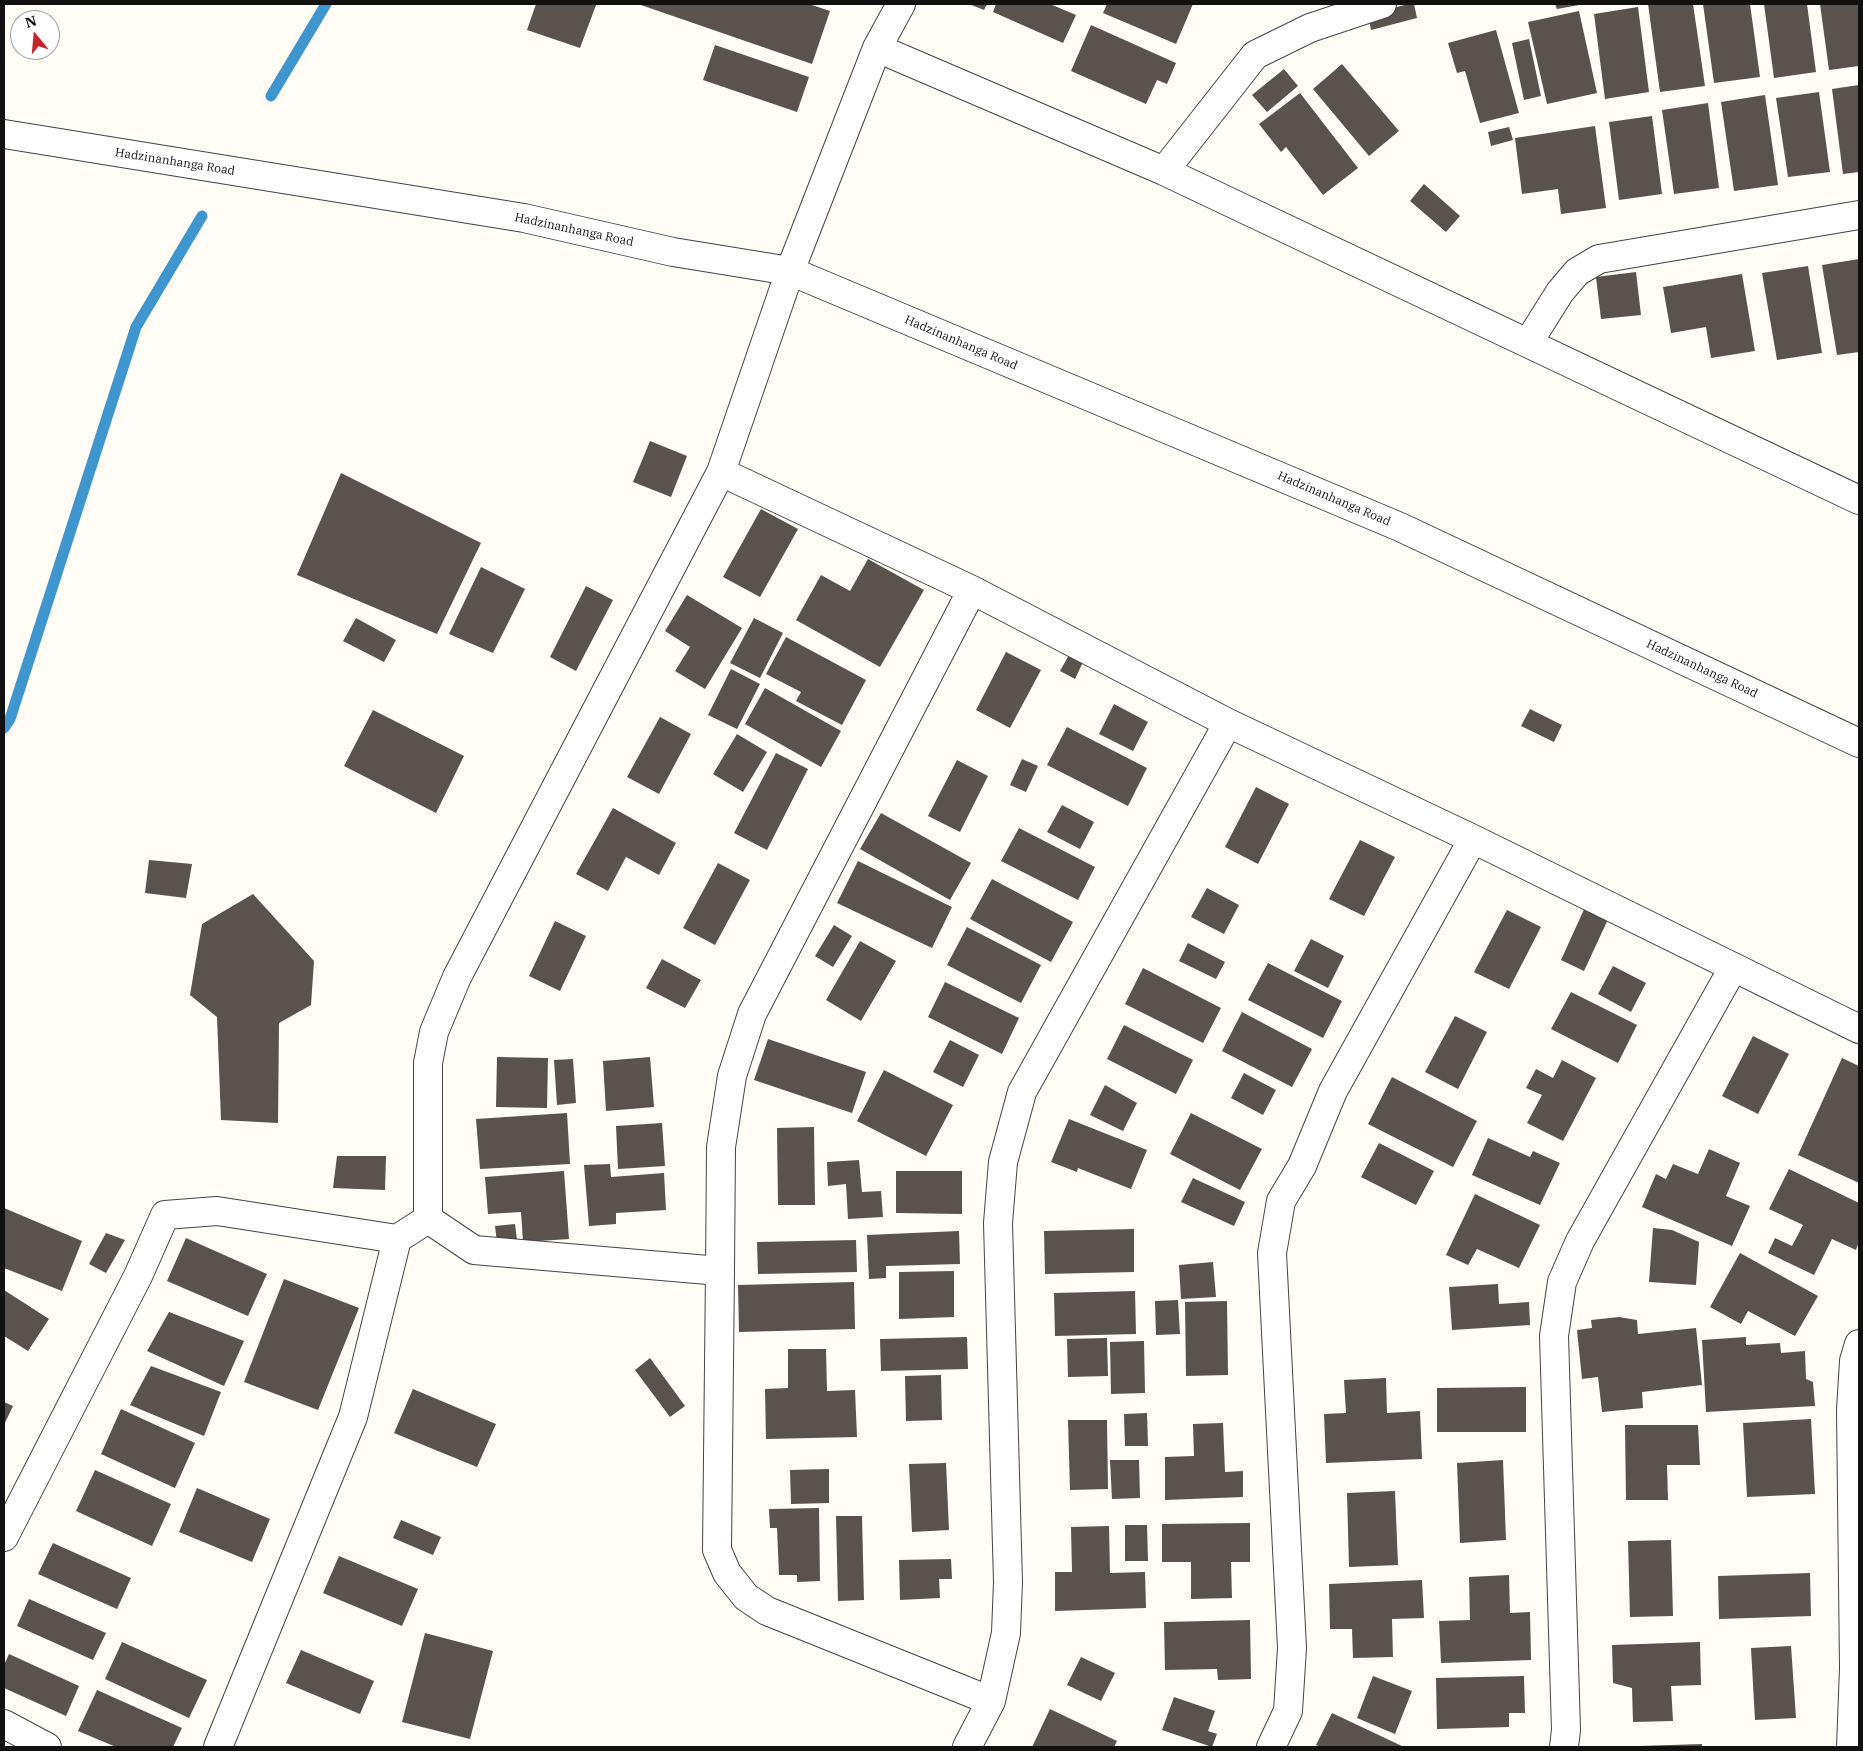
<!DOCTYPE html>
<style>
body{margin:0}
#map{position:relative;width:1863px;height:1751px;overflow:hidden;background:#fffdf5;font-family:"IBM Plex Serif",serif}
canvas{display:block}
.frame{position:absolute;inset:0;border:5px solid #111;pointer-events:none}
.north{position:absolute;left:10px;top:10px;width:50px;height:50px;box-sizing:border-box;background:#fff;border:1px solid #a0a0a0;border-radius:50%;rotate:343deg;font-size:14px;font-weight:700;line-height:20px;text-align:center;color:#111}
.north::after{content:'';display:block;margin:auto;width:18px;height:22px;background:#c4262e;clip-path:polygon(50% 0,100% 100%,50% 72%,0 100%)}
</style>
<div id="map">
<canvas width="1863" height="1751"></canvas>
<div class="frame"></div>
<div class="north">N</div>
</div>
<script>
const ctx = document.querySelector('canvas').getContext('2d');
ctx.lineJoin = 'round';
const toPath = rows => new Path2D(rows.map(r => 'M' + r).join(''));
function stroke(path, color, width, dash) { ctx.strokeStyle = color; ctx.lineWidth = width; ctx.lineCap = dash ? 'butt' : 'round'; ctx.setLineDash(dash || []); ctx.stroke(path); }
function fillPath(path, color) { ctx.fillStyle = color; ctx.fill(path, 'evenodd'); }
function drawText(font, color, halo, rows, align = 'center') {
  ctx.font = font + ' "IBM Plex Serif",serif'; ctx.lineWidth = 5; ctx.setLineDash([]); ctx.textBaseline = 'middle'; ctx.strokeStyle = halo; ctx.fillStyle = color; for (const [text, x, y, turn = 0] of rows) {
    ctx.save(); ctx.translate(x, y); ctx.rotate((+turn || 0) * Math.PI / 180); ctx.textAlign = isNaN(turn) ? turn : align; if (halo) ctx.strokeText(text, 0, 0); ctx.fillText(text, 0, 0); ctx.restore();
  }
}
stroke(toPath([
 [271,96,326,4],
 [4,728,10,719,136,327,202,216]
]), '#3f96cf', 11);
fillPath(toPath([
 [536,4,596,5,580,48,527,30],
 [638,4,809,4,830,11,812,64],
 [969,4,987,4,984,10],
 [996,4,1050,4,1076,15,1063,43,993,12],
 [1107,4,1193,4,1176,44,1103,13],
 [1409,4,1414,4,1417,18,1371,30,1368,14],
 [1555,4,1579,4,1579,5,1557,9],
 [1648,4,1693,4,1705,86,1660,92],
 [1703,4,1750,4,1760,77,1714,83],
 [1764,4,1807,4,1816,72,1774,78],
 [1820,4,1859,4,1859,66,1829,70],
 [1638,7,1649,92,1605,99,1594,14],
 [1579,11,1597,93,1547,104,1528,22],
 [1091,25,1176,63,1167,84,1157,80,1146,104,1071,71],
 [1496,30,1519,113,1480,123,1465,71,1457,73,1448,43],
 [1529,39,1541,96,1524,100,1512,43],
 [715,45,809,77,797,112,703,80],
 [1342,64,1399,131,1369,156,1313,89],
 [1284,69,1298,86,1267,112,1252,95],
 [1859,85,1859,172,1843,174,1832,89],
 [1819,92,1830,172,1788,177,1776,98],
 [1300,93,1358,168,1323,195,1286,147,1281,152,1259,124],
 [1765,95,1778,185,1734,191,1721,102],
 [1708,103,1719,188,1674,194,1662,110],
 [1652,116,1662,194,1619,200,1609,122],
 [1595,126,1606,208,1561,214,1558,189,1522,194,1515,138],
 [1509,127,1513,140,1491,146,1488,132],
 [1424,184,1460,216,1446,232,1410,201],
 [1859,259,1859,352,1837,355,1822,265],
 [1808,266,1822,353,1777,360,1762,273],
 [1636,272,1641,315,1601,319,1596,277],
 [1742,274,1755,351,1711,358,1706,327,1671,333,1663,287],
 [650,441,687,456,671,497,633,482],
 [341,473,481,543,437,634,297,575],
 [761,509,798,529,760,597,723,577],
 [868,559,924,590,880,667,796,620,821,575,850,591],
 [481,567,525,589,493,653,449,634],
 [586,586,613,600,576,671,550,657],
 [687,595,742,628,705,689,675,671,690,647,665,631],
 [356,618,396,640,384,662,343,641],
 [754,618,783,633,760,678,730,663],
 [786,637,866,680,842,725,796,701,801,692,766,674],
 [1006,652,1041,670,1010,728,976,710],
 [1069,655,1083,662,1075,679,1060,671],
 [731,669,760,684,737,729,708,715],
 [765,688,841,731,821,767,745,724],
 [1114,704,1148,722,1133,751,1099,734],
 [1530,709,1562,725,1554,742,1521,726],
 [373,710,464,756,436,813,344,766],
 [660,717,691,734,659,794,627,777],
 [1067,727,1147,768,1128,806,1047,765],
 [737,734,767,752,743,792,713,774],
 [776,753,808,769,767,850,734,833],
 [1022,759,1038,766,1026,792,1010,785],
 [957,760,988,776,960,832,928,816],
 [1256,787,1289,804,1258,864,1225,847],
 [1062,805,1094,822,1080,849,1047,832],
 [613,808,676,843,659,875,626,857,608,891,576,874],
 [881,813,971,863,950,900,860,849],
 [1019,828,1095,867,1078,900,1001,861],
 [1360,840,1395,857,1364,916,1329,899],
 [149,860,192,864,186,898,145,893],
 [858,861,952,907,932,948,837,903],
 [718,863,750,880,715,945,683,928],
 [992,879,1073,922,1051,962,970,919],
 [1207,888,1239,905,1224,934,1191,917],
 [253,894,314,961,311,1005,279,1023,278,1123,221,1120,217,1017,190,995,202,924],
 [1586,905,1610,915,1584,971,1561,960],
 [1507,910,1541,927,1509,989,1474,972],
 [555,921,586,936,560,991,529,976],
 [834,925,852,936,833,967,815,956],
 [967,927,1041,965,1021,1003,947,965],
 [1311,939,1344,956,1328,988,1294,971],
 [860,941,896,961,861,1021,826,1000],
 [1188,943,1225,962,1216,979,1179,961],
 [662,959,701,980,685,1008,646,988],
 [1268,963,1342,1001,1323,1038,1248,1000],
 [1613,966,1646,983,1631,1012,1598,994],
 [1143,968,1221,1008,1203,1043,1125,1004],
 [945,982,1019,1018,1002,1054,928,1017],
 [1571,992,1637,1025,1618,1063,1551,1029],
 [1242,1012,1312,1049,1292,1087,1222,1051],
 [1455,1016,1487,1032,1458,1089,1425,1072],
 [1124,1025,1193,1060,1176,1094,1107,1059],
 [1753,1036,1789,1054,1758,1114,1722,1096],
 [768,1039,866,1072,852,1113,754,1080],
 [950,1040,979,1055,963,1087,933,1072],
 [497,1057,548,1058,547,1108,496,1107],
 [650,1057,654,1107,606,1111,603,1061],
 [1842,1058,1859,1066,1859,1183,1798,1155],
 [573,1059,576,1103,557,1105,554,1060],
 [1562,1060,1596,1078,1563,1141,1527,1123,1542,1095,1526,1088,1536,1069,1553,1078],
 [884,1070,953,1105,926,1156,857,1121],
 [1244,1073,1276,1090,1263,1115,1231,1098],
 [1392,1077,1477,1121,1453,1167,1368,1124],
 [1105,1085,1137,1103,1123,1131,1090,1115],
 [567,1113,570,1164,480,1169,476,1119],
 [1191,1113,1262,1149,1240,1190,1170,1154],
 [1069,1119,1147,1150,1131,1189,1078,1168,1077,1172,1051,1162],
 [662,1123,665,1166,618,1169,616,1126],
 [814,1127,815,1205,778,1205,777,1128],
 [1488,1138,1530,1157,1533,1151,1560,1163,1540,1205,1472,1175],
 [1379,1143,1434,1171,1416,1205,1361,1177],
 [1709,1149,1740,1163,1726,1196,1750,1206,1732,1246,1642,1207,1656,1174,1666,1179,1673,1164,1698,1174],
 [337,1156,386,1156,385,1190,333,1188],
 [859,1160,862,1192,881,1191,883,1217,848,1219,846,1184,828,1186,827,1162],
 [610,1164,611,1177,664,1173,666,1210,616,1213,616,1224,589,1226,584,1165],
 [1789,1169,1859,1203,1859,1242,1856,1250,1832,1239,1814,1275,1768,1253,1775,1238,1792,1246,1803,1225,1769,1209],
 [564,1171,569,1239,523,1242,521,1212,488,1214,485,1177],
 [896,1171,962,1171,962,1214,896,1213],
 [1193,1178,1245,1202,1234,1226,1181,1202],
 [1475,1194,1540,1225,1519,1268,1477,1249,1468,1265,1446,1255],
 [4,1208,82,1241,62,1291,4,1268],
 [515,1224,517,1240,497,1243,495,1226],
 [1653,1228,1672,1230,1699,1242,1696,1285,1649,1282],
 [1134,1229,1134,1272,1045,1274,1044,1231],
 [959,1231,960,1264,886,1266,886,1278,869,1279,867,1235],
 [106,1233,125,1240,106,1273,89,1264],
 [186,1238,267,1274,248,1316,167,1281],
 [856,1240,857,1272,758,1274,757,1242],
 [1740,1253,1818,1296,1795,1336,1748,1311,1741,1324,1710,1307],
 [1213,1262,1216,1297,1181,1299,1179,1265],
 [954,1271,954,1317,899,1319,899,1272],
 [284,1279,359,1308,318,1410,244,1382],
 [854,1282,855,1329,739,1332,738,1285],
 [1498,1284,1499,1304,1529,1302,1530,1325,1452,1330,1449,1287],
 [4,1290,49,1319,28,1351,4,1336],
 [1135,1291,1136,1334,1055,1336,1054,1293],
 [1178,1300,1180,1334,1156,1335,1155,1301],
 [1227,1301,1228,1375,1186,1376,1185,1302],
 [169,1312,244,1341,224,1386,147,1351],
 [1619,1317,1637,1320,1638,1334,1696,1328,1702,1385,1642,1392,1643,1408,1602,1412,1598,1377,1582,1379,1577,1330,1592,1328,1591,1320],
 [967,1337,968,1369,881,1371,880,1339],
 [1746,1337,1746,1345,1780,1343,1781,1353,1805,1351,1806,1379,1813,1382,1815,1406,1706,1412,1702,1340],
 [1107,1338,1108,1376,1068,1377,1067,1339],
 [1144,1341,1145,1393,1111,1394,1110,1342],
 [788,1349,826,1349,827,1391,855,1390,857,1437,766,1439,765,1389,788,1388],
 [650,1358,685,1406,670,1417,635,1370],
 [151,1366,221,1392,204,1436,130,1405],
 [941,1375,942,1420,906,1421,905,1376],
 [1386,1378,1387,1413,1420,1411,1422,1459,1326,1463,1324,1414,1346,1413,1344,1380],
 [1526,1387,1526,1432,1437,1432,1437,1388],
 [413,1389,496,1424,477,1467,394,1433],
 [4,1402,13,1406,4,1425],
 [121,1409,195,1443,175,1488,101,1454],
 [1147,1413,1148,1446,1125,1446,1124,1414],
 [1811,1419,1815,1494,1747,1497,1743,1423],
 [1068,1420,1107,1420,1108,1489,1070,1490],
 [1223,1423,1225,1472,1243,1471,1243,1497,1165,1500,1165,1457,1194,1456,1193,1424],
 [1625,1425,1698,1425,1700,1465,1667,1465,1668,1500,1626,1500],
 [1110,1460,1139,1460,1140,1498,1112,1499],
 [1503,1460,1506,1540,1460,1543,1457,1463],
 [946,1463,949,1530,912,1532,909,1464],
 [829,1469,829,1503,791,1504,790,1470],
 [95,1470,171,1504,152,1546,76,1511],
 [197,1488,270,1519,252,1562,179,1532],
 [1395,1491,1398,1565,1349,1567,1347,1493],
 [819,1508,820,1581,797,1582,797,1575,779,1575,777,1528,770,1528,769,1509],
 [836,1516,862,1516,864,1600,838,1601],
 [401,1520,441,1537,433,1555,393,1538],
 [1250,1523,1250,1562,1231,1562,1232,1598,1191,1599,1191,1562,1162,1562,1162,1524],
 [1125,1525,1147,1525,1148,1561,1125,1561],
 [1109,1526,1110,1573,1145,1572,1146,1608,1055,1611,1055,1572,1072,1572,1071,1527],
 [1671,1540,1673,1616,1630,1617,1628,1541],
 [53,1543,131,1578,117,1609,38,1574],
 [339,1556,418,1589,402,1626,323,1593],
 [951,1559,952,1579,939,1579,940,1598,900,1600,899,1560],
 [1810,1573,1811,1616,1719,1619,1718,1576],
 [1509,1575,1510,1613,1530,1612,1531,1660,1441,1663,1439,1621,1470,1620,1469,1577],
 [1422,1580,1424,1618,1392,1619,1393,1657,1353,1658,1352,1629,1330,1629,1329,1584],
 [29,1599,106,1633,93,1660,17,1626],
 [1250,1620,1251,1679,1218,1680,1217,1669,1165,1670,1164,1622],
 [425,1633,493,1651,470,1739,402,1722],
 [122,1642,207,1680,189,1718,105,1679],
 [1700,1642,1701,1685,1671,1686,1673,1721,1633,1722,1632,1688,1613,1683,1612,1645],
 [1791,1646,1796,1718,1755,1720,1751,1648],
 [301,1650,374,1681,360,1714,286,1683],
 [9,1654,79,1686,66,1716,4,1688,4,1665],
 [1081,1657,1115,1673,1101,1701,1067,1685],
 [1373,1676,1412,1691,1395,1734,1357,1718],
 [1524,1676,1525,1713,1509,1713,1509,1727,1437,1729,1436,1678],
 [97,1690,182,1728,173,1747,116,1747,78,1731],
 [1174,1697,1215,1711,1208,1731,1217,1734,1212,1747,1162,1730],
 [1050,1709,1117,1741,1114,1747,1032,1747],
 [1332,1713,1404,1747,1321,1747,1316,1745],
 [1702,1744,1702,1747,1639,1747,1639,1746]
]), '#5a524d');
const minor = toPath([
 [901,4,877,48,790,271,721,472,972,590,1228,723,1473,839,1859,1029],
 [877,48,1164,171,1859,500],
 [4,134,524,218,673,252,790,271,1400,527,1859,743],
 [1164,171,1255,55,1310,28,1382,4],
 [1528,343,1560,292,1577,272,1599,259,1859,215],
 [721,472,457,977,434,1032,428,1063,428,1219,474,1250,720,1271,721,1147,732,1076,752,1014,972,590],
 [720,1271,717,1550,727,1573,746,1597,767,1611,991,1701,967,1747],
 [4,1537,138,1276,165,1215,217,1211,397,1239,428,1219],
 [991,1701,1006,1633,1008,1582,998,1223,1003,1162,1022,1092,1228,723],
 [4,1724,47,1747],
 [218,1747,353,1417,397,1239],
 [1271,1747,1288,1711,1292,1648,1272,1253,1281,1201,1302,1166,1333,1091,1473,839],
 [1564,1747,1566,1730,1554,1336,1562,1282,1580,1241,1733,968],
 [1851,1747,1854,1668,1851,1410,1854,1361,1859,1344]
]);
stroke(minor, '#444', 30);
stroke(minor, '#fff', 28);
drawText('12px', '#111', '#fff', [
 ["Hadzinanhanga Road",175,162,9],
 ["Hadzinanhanga Road",574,230,12],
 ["Hadzinanhanga Road",961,343,23],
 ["Hadzinanhanga Road",1334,499,23],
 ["Hadzinanhanga Road",1702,669,25]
]);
</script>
